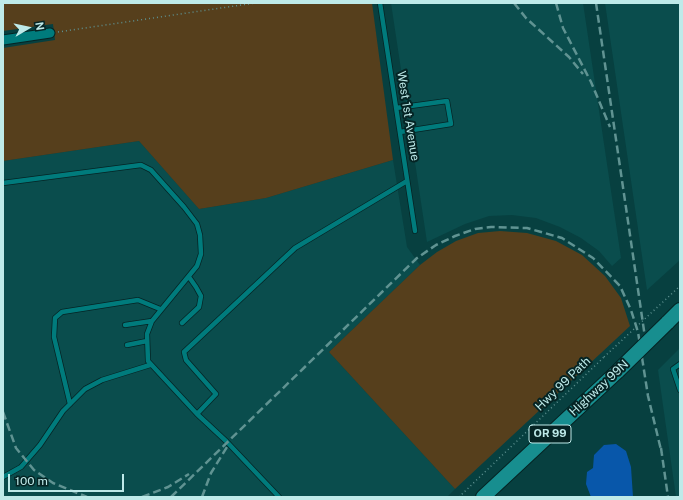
<!DOCTYPE html>
<style>
body{margin:0}
#map{position:relative;width:683px;height:500px;overflow:hidden;background:#074040;font-family:"Public Sans",sans-serif}
canvas{display:block}
.frame{position:absolute;inset:0;border:4px solid #beeae9;pointer-events:none}
.north{position:absolute;left:8px;top:8px;width:40px;height:40px;-webkit-text-stroke:3px #052424;paint-order:stroke;rotate:81deg;font-size:11px;font-weight:700;line-height:16px;text-align:center;color:#beeae9}
.north::after{content:'';display:block;margin:auto;width:14px;height:18px;background:#beeae9;clip-path:polygon(50% 0,100% 100%,50% 72%,0 100%)}
.scale{position:absolute;left:8px;top:474px;width:116px;height:18px;box-sizing:border-box;border:2px solid #beeae9;border-top:0;padding-left:5px;font-size:12px;line-height:14px;white-space:nowrap;color:#beeae9;-webkit-text-stroke:3px #052424;paint-order:stroke}
</style>
<div id="map">
<canvas width="683" height="500"></canvas>
<div class="frame"></div>
<div class="north">N</div>
<div class="scale">100 m</div>
</div>
<script>
const ctx = document.querySelector('canvas').getContext('2d');
ctx.lineJoin = 'round';
function fillPath(path, color) { ctx.fillStyle = color; ctx.fill(path, 'evenodd'); }
const toPath = rows => new Path2D(rows.map(r => 'M' + r).join(''));
function stroke(path, color, width, dash) { ctx.strokeStyle = color; ctx.lineWidth = width; ctx.lineCap = dash ? 'butt' : 'round'; ctx.setLineDash(dash || []); ctx.stroke(path); }
function drawText(font, color, halo, rows, align = 'center') {
  ctx.font = font + ' "Public Sans",sans-serif'; ctx.lineWidth = 4; ctx.setLineDash([]); ctx.textBaseline = 'middle'; ctx.strokeStyle = halo; ctx.fillStyle = color; for (const [text, x, y, turn = 0] of rows) {
    ctx.save(); ctx.translate(x, y); ctx.rotate((+turn || 0) * Math.PI / 180); ctx.textAlign = isNaN(turn) ? turn : align; if (halo) ctx.strokeText(text, 0, 0); ctx.fillText(text, 0, 0); ctx.restore();
  }
}
fillPath(toPath([
 [391,3,583,3,621,258,612,266,599,251,581,238,560,227,536,218,512,215,489,216,465,224,427,242],
 [605,3,680,3,680,260,647,290],
 [139,141,199,209,266,198,393,160,407,247,420,265,329,352,455,489,447,497,3,497,3,161],
 [680,348,680,497,676,497,658,370]
]), '#0a4d4d');
fillPath(toPath([
 [3,3,372,3,393,160,266,198,199,209,139,141,3,161,3,48,55,40,53,24,3,31],
 [500,231,527,233,556,241,582,255,605,276,621,298,630,326,455,489,329,352,420,265,437,252,456,241,478,233]
]), '#563f1c');
fillPath(toPath([
 [616,444,626,451,631,467,633,497,591,497,586,484,587,472,593,468,594,455,604,445]
]), '#0857aa');
const lane = toPath([
 [380,3,415,231],
 [396,108,447,101,451,124,400,132],
 [3,183,141,165,151,170,184,207,197,224,200,235,201,254,197,266,152,321,147,334,148,361,197,414,227,442,279,497],
 [182,323,199,307,201,296,196,287,189,277],
 [125,325,152,321],
 [127,345,147,341],
 [680,364,673,369,680,390],
 [70,404,54,337,55,318,62,312,138,300,160,309],
 [197,414,216,394,186,360,184,352,295,248,407,181],
 [3,477,21,467,40,445,63,411,85,389,102,380,150,365]
]);
const street = toPath([
 [3,40,50,33]
]);
const primary = toPath([
 [667,323,680,310],
 [483,497,618,371]
]);
stroke(lane, '#052424', 6);
stroke(street, '#052424', 11);
stroke(primary, '#052424', 16);
stroke(toPath([
 [58,32,255,3],
 [459,497,604,357]
]), '#5e9190', 1.5, [1, 3]);
stroke(lane, '#007b7c', 4.5);
stroke(street, '#007b7c', 9);
stroke(primary, '#178e8f', 14);
stroke(toPath([
 [514,3,526,18,569,57,583,74],
 [556,3,563,28,591,82,610,127],
 [596,3,647,351],
 [3,412,16,448,34,470,53,483,87,497],
 [661,448,668,497],
 [142,497,168,487,189,474],
 [171,497,417,258,436,245,455,236,475,229,491,227,527,228,562,238,593,258,620,286,631,310,638,332,648,396,662,454],
 [202,497,211,473,227,447]
]), '#609392', 2.5, [8, 4]);
const primaryBridge = toPath([
 [618,371,667,323]
]);
stroke(primaryBridge, '#052424', 16, []);
stroke(toPath([
 [604,357,680,286]
]), '#5e9190', 1.5, [1, 3]);
stroke(primaryBridge, '#178e8f', 14);
for (const [x, y, w] of [
 [550,434,42]
]) { const box = new Path2D(); box.roundRect(x - w / 2, y - 9, w, 18, 3); ctx.fillStyle = '#052424'; ctx.fill(box); stroke(box, '#beeae9', 1); }
drawText('bold 11px', '#beeae9', null, [
 ["OR 99",550,434]
]);
drawText('12px', '#beeae9', '#052424', [
 ["West 1st Avenue",408,116,81],
 ["Hwy 99 Path",563,384,-44],
 ["Highway 99N",599,388,-43]
]);
</script>
